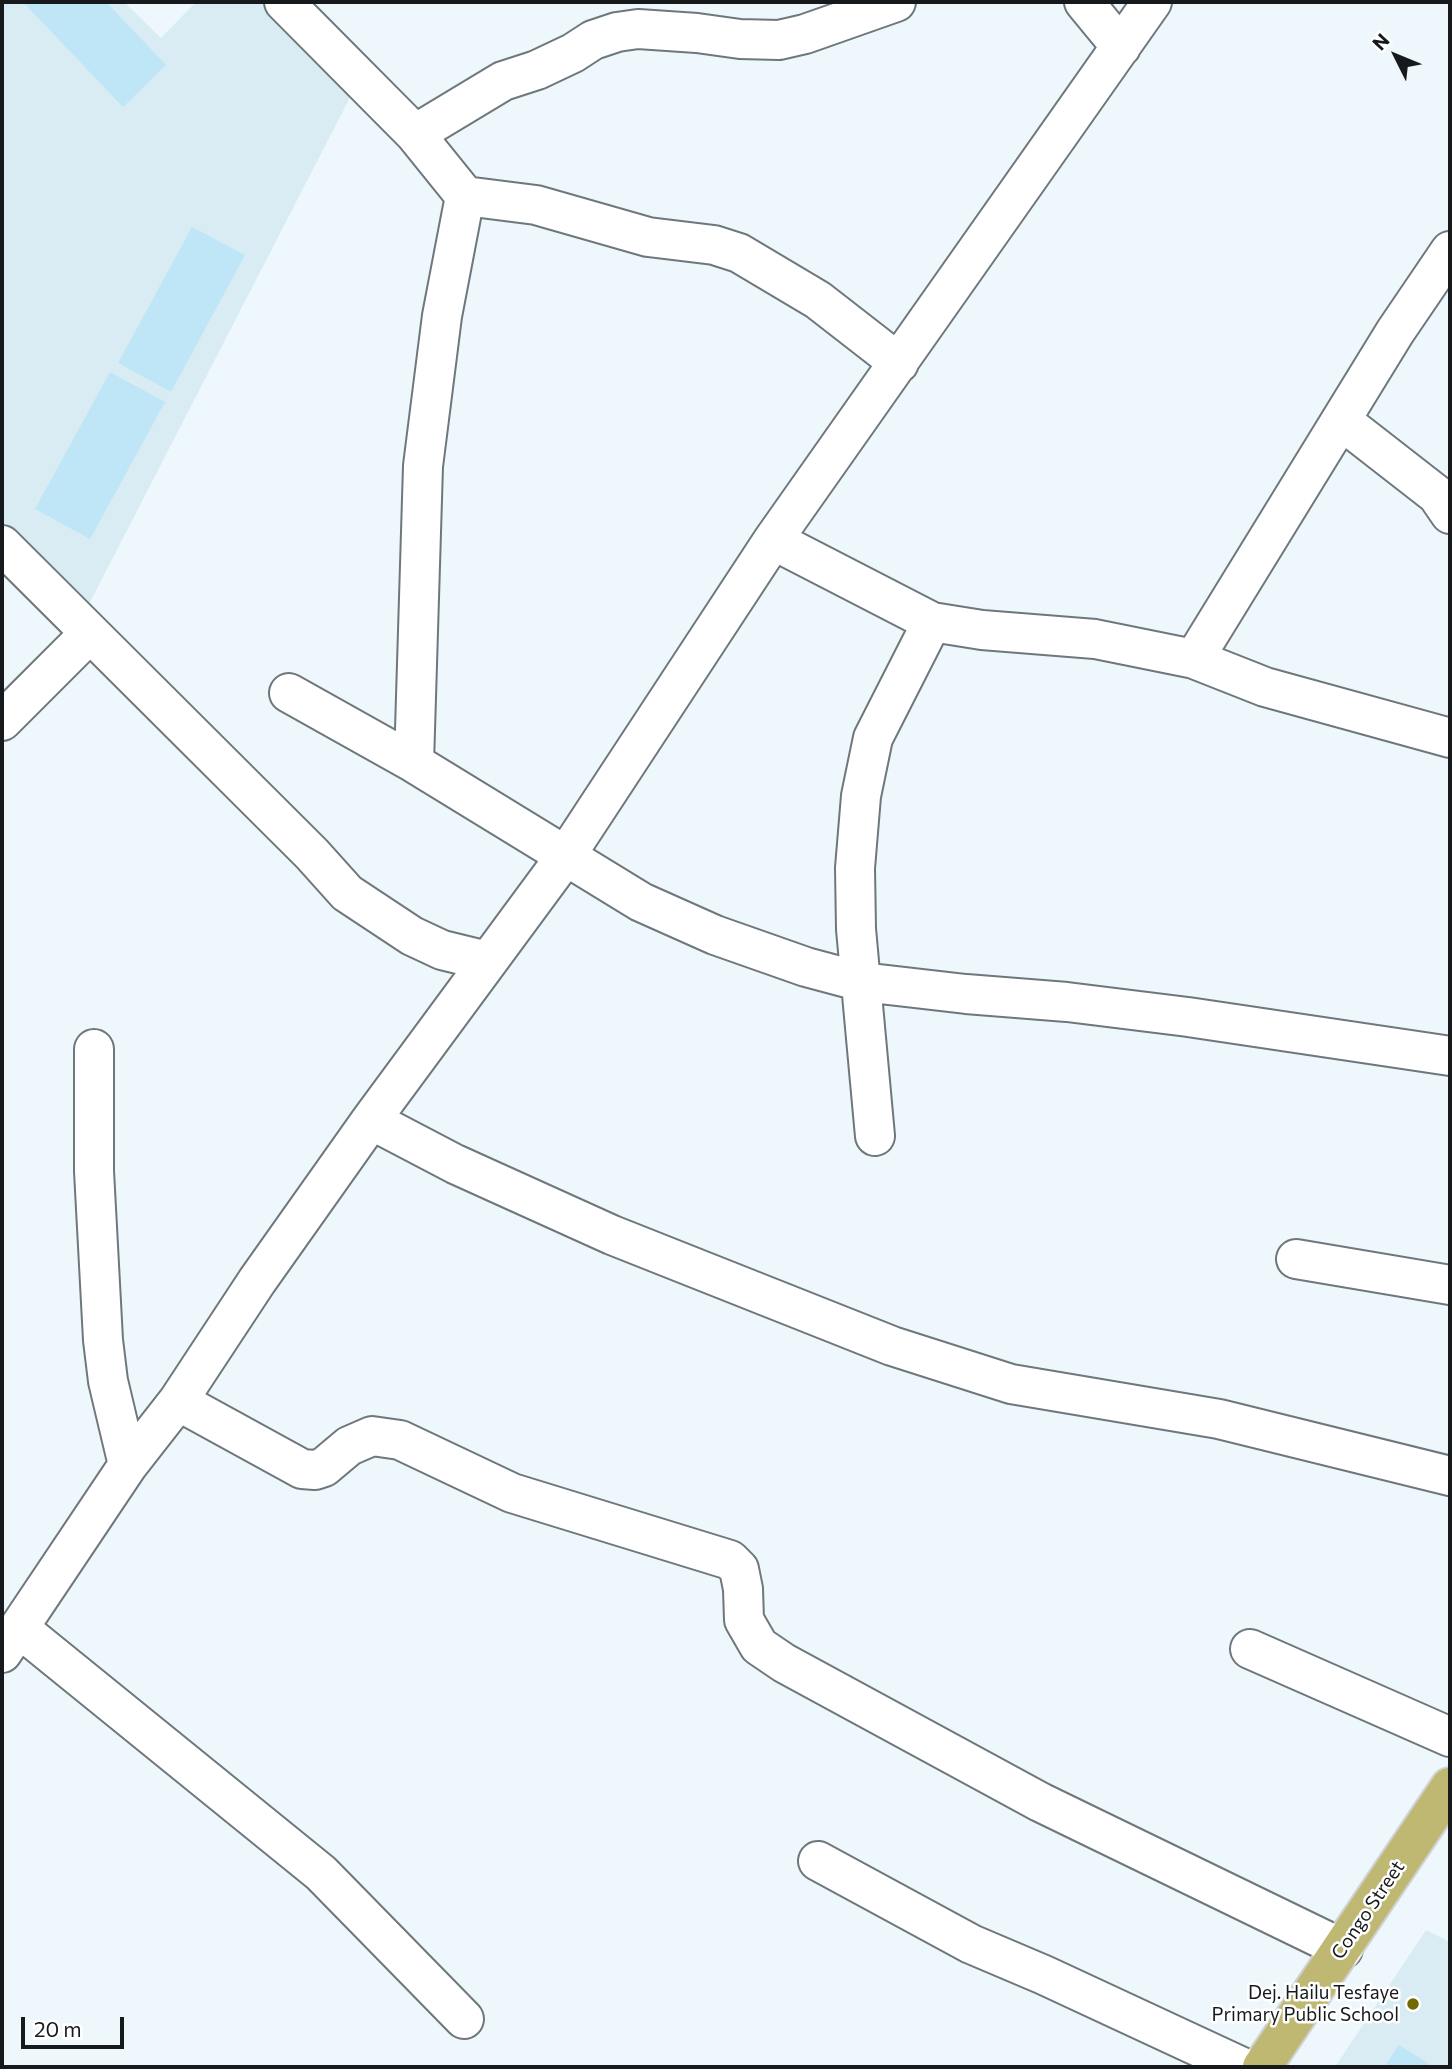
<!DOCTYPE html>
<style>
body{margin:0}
#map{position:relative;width:1452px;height:2069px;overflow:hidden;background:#edf7fc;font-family:Commissioner,sans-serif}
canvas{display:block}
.frame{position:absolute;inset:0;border:4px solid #171a1c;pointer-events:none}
.north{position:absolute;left:1361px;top:21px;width:70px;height:70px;-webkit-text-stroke:5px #fff;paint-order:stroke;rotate:313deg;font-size:19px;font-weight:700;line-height:28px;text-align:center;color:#171a1c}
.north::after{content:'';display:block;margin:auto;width:24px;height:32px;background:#171a1c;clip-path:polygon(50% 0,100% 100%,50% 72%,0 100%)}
.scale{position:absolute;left:21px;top:2017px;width:103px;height:32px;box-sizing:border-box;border:4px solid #171a1c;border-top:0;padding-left:9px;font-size:21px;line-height:24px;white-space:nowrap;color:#171a1c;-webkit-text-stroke:5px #fff;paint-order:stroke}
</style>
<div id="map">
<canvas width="1452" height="2069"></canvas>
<div class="frame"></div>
<div class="north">N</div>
<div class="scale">20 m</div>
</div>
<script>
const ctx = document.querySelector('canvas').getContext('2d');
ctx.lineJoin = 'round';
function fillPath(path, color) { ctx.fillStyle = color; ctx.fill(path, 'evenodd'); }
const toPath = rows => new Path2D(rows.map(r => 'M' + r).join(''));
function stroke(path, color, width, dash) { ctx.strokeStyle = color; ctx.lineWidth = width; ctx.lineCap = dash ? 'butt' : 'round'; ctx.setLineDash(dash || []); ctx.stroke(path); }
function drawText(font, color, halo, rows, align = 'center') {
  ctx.font = font + ' Commissioner,sans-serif'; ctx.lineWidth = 5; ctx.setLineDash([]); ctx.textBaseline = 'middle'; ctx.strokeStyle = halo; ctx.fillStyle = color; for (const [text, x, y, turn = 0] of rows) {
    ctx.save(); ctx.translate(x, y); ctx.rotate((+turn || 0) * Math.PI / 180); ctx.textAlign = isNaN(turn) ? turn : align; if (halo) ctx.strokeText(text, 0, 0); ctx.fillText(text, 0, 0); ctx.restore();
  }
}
fillPath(toPath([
 [2,2,124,2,161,38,196,2,272,2,360,78,88,606,2,523],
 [1426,1930,1450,1942,1450,2067,1335,2067]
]), '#d9ecf3');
fillPath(toPath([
 [26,2,106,2,166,65,123,107,24,3],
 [192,227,245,255,171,392,118,363],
 [110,372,165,402,90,539,35,509],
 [1399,2045,1434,2067,1384,2067]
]), '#bee6f6');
const minor = toPath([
 [284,2,415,134,465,196,536,205,648,237,714,245,739,253,818,300,899,363],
 [1084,2,1121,47],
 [415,134,503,81,537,70,573,53,593,40,617,32,638,29,697,33,740,39,779,40,805,34,896,2],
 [1342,421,1437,495,1450,514],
 [773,540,932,622,982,630,1095,639,1194,659,1265,687,1450,738],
 [2,545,312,854,347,893,412,936,442,950,487,961],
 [1194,659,1395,332,1450,251],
 [289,693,414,763,641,902,715,935,806,967,862,982,966,994,1067,1002,1188,1017,1450,1056],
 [2,721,89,634],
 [414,763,423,466,442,316,465,196],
 [94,1049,94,1171,103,1340,108,1381,128,1465],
 [371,1120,455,1164,612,1235,892,1346,1011,1384,1219,1419,1450,1476],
 [875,1136,856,929,855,868,861,796,873,738,932,622],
 [1296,1259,1450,1285],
 [178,1401,302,1469,315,1470,324,1467,349,1446,372,1436,400,1440,512,1493,730,1560,739,1569,743,1589,744,1620,759,1646,784,1663,1040,1802,1343,1949],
 [19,1628,321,1873,464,2019],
 [1250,1649,1450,1737],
 [2,1653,128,1465,178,1401,257,1281,371,1120,565,857,773,540,1152,2],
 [818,1861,971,1944,1044,1975,1242,2067]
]);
const major = toPath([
 [1262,2067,1450,1787]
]);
stroke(minor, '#6e787c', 42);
stroke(major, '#d1d1d2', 42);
stroke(minor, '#fff', 38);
stroke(major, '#bfb873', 38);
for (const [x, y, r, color] of [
 [1413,2004,7,"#736900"]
]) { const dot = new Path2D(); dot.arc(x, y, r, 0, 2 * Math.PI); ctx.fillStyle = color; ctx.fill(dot); stroke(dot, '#fff', 2.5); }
drawText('19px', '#171a1c', '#fff', [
 ["Congo Street",1368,1910,-56]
]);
drawText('19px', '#171a1c', '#fff', [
 ["Dej. Hailu Tesfaye",1399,1993],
 ["Primary Public School",1399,2015]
], 'right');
</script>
